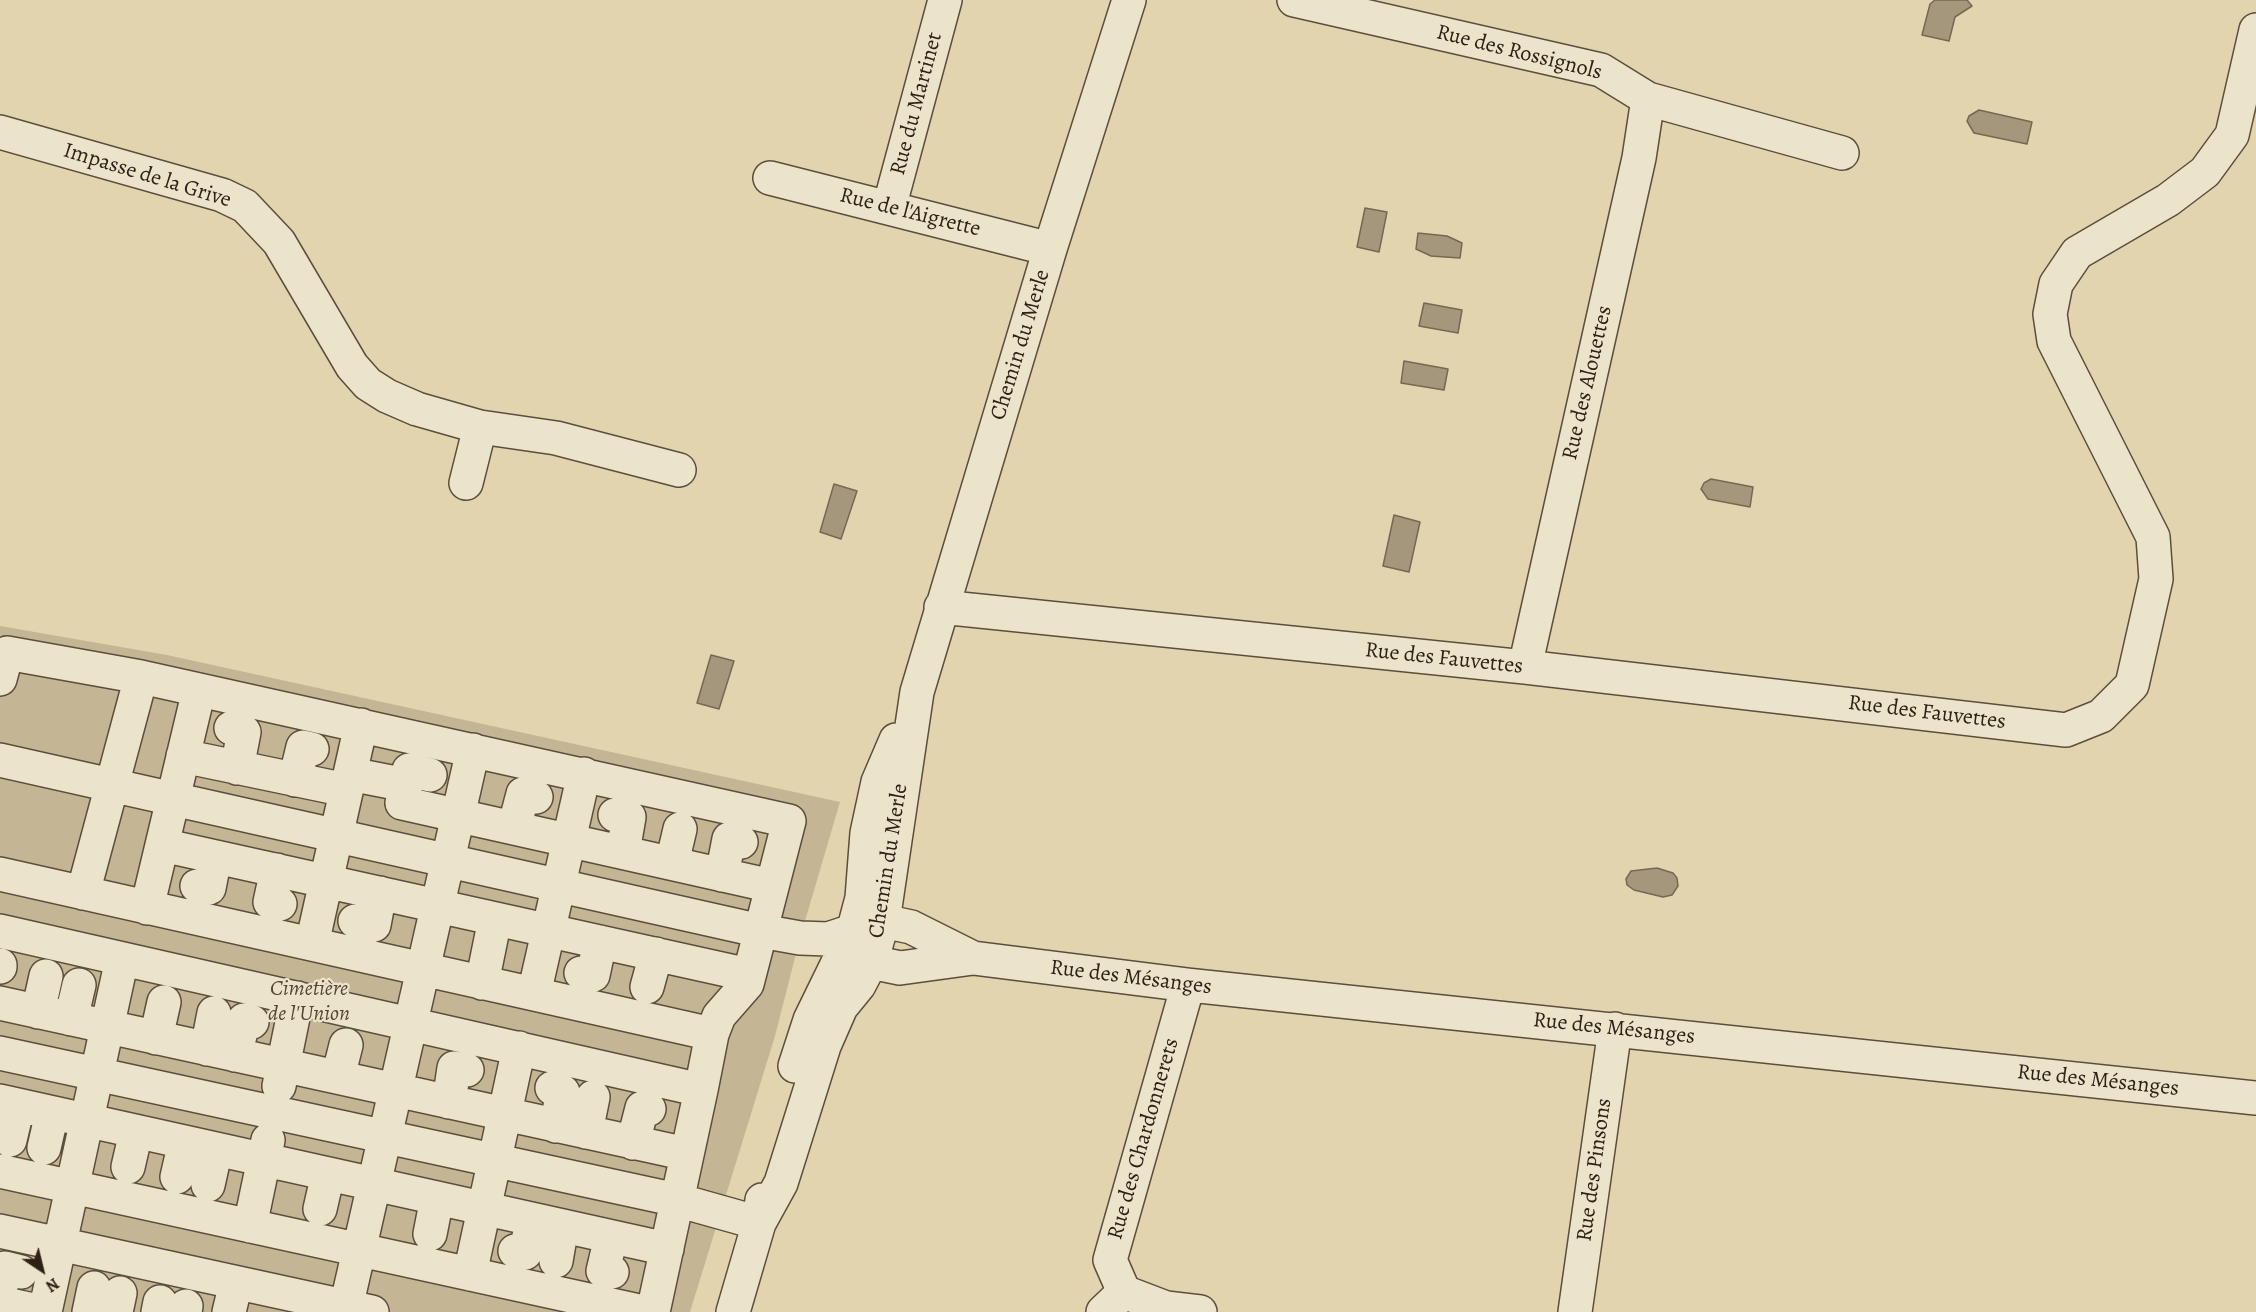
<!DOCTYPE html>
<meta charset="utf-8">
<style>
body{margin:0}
#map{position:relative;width:2256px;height:1312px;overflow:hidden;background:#e2d4af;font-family:Alegreya,serif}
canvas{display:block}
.north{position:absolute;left:12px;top:1240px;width:60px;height:60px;-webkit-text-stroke:4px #ece3cb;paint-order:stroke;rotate:145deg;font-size:16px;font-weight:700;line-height:24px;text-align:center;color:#2f2116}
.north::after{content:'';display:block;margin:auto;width:21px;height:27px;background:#2f2116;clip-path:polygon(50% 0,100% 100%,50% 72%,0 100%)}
</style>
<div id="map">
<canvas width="2256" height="1312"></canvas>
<div class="north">N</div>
</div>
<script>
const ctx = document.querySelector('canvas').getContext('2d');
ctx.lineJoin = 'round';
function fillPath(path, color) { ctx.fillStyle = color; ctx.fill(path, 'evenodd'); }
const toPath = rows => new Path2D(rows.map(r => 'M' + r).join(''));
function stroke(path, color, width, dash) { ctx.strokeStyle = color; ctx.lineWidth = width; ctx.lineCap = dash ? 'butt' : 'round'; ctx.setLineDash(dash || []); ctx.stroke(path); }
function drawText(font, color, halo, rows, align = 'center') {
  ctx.font = font + ' Alegreya,serif'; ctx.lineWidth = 4.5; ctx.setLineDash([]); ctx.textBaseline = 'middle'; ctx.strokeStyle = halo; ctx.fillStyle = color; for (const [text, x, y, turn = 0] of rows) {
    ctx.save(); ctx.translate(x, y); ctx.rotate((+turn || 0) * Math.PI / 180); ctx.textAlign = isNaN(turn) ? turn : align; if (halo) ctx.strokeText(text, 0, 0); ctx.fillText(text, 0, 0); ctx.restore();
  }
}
fillPath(toPath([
 [0,626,167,655,840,802,800,938,775,1036,690,1312,0,1312]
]), '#c4b695');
const water = toPath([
 [1935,0,1967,0,1972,6,1955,17,1949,41,1922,35,1930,4,1935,0],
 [1979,110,2032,122,2027,144,1974,133,1967,121,1969,116,1979,110],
 [1365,208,1387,212,1379,252,1357,247,1365,208],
 [1418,233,1447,236,1462,243,1460,258,1431,256,1416,249,1418,233],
 [1424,303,1462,310,1458,333,1419,326,1424,303],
 [1404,361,1448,369,1444,390,1401,383,1404,361],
 [1711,479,1753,487,1750,507,1708,499,1701,489,1704,483,1711,479],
 [834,484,857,491,841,539,820,532,834,484],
 [1394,515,1420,522,1409,572,1383,566,1394,515],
 [711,655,734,661,719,709,697,703,711,655],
 [1657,868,1673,873,1677,878,1678,886,1672,895,1663,897,1634,890,1627,885,1626,879,1631,871,1657,868]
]);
fillPath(water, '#a5977b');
stroke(water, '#766853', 1.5);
const minor = toPath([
 [1294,0,1601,70,1648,99,1842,153],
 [0,132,222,195,245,206,279,242,352,366,368,384,387,396,417,409,480,427,556,438,679,470],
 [770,178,1050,249],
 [889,208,945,0],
 [466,483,480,427],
 [941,607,1525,667,2066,730,2101,716,2132,685,2156,579,2153,537,2054,341,2050,314,2056,284,2077,253,2168,200,2205,172,2232,135,2256,30],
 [1525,667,1639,158,1648,99],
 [0,679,7,653,141,677,789,821,747,984,719,1016,712,1034,0,874],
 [231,728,244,732,237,768],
 [183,756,346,790],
 [0,760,761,931,800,938,828,939,883,921,911,927,973,958],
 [350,774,406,785],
 [430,775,409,770,402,803,772,886],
 [295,780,303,747,312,749],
 [615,815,629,817,623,852],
 [514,828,523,794,536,797],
 [162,845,749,975],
 [672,863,680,829],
 [277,870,270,902,280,904],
 [722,875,729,839,741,842],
 [197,886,209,888,215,857],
 [83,893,141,677],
 [147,908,199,690],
 [355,921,374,925,380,893],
 [0,931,701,1090,653,1312],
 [853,932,871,962,900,968,973,958,1188,985,2256,1098],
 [312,944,361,725],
 [0,967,0,965],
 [581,973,593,975,600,942],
 [482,983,495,919],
 [1188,985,1110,1260,1124,1292,1166,1308,1200,1312],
 [647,987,656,954],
 [534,994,584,774],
 [0,1003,687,1154],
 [38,1012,46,976],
 [71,1019,79,985],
 [156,1038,164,1002],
 [207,1049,214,1013],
 [0,1053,677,1200,759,1223],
 [235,1055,244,1020,252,1022],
 [795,1066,810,1020,853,932,862,898,867,833,878,782,896,740],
 [338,1077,346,1045],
 [279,1086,297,998],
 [552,1088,563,1092,556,1126],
 [701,1090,712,1034],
 [0,1101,667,1249],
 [449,1102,454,1068,467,1070],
 [586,1132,593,1097],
 [10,1140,18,1106],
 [633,1143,642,1108,649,1109],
 [44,1148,52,1113],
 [128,1167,136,1132],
 [0,1171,644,1312],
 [177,1177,185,1142],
 [208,1185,216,1149],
 [320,1209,328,1174],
 [759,1223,781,1183,824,1046,841,1007,859,985,871,962,883,921,917,692,1050,249,1129,0],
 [250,1226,268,1140],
 [0,1231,372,1312],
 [430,1234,437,1198],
 [611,1237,603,1271,612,1272],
 [515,1251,525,1253,533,1220],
 [556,1261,562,1226],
 [470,1274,519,1048],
 [0,1291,5,1268,21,1272],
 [0,1303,43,1312],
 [45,1312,122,959],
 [89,1312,94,1288],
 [116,1312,120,1293],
 [158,1312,160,1302],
 [185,1312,186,1306],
 [229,1312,236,1283],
 [345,1312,473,750],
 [733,1312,759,1223,762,1200],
 [1103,1312,1124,1292],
 [1575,1312,1615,1029]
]);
stroke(minor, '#5c4e3c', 36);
stroke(minor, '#ece3cb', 33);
drawText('22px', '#2f2116', '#ece3cb', [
 ["Rue des Rossignols",1519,53,14],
 ["Rue du Martinet",917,104,-75],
 ["Impasse de la Grive",147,176,17],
 ["Rue de l'Aigrette",910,213,14],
 ["Chemin du Merle",1021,345,-73],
 ["Rue des Alouettes",1588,383,-77],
 ["Rue des Fauvettes",1444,659,6],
 ["Rue des Fauvettes",1927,713,7],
 ["Chemin du Merle",889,861,-81],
 ["Rue des Mésanges",1131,978,7],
 ["Rue des Mésanges",1614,1029,6],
 ["Rue des Mésanges",2098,1081,6],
 ["Rue des Chardonnerets",1144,1139,-74],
 ["Rue des Pinsons",1595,1170,-82]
]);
drawText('italic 22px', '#544636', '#ece3cb', [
 ["Cimetière",309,990],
 ["de l'Union",309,1015]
]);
</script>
